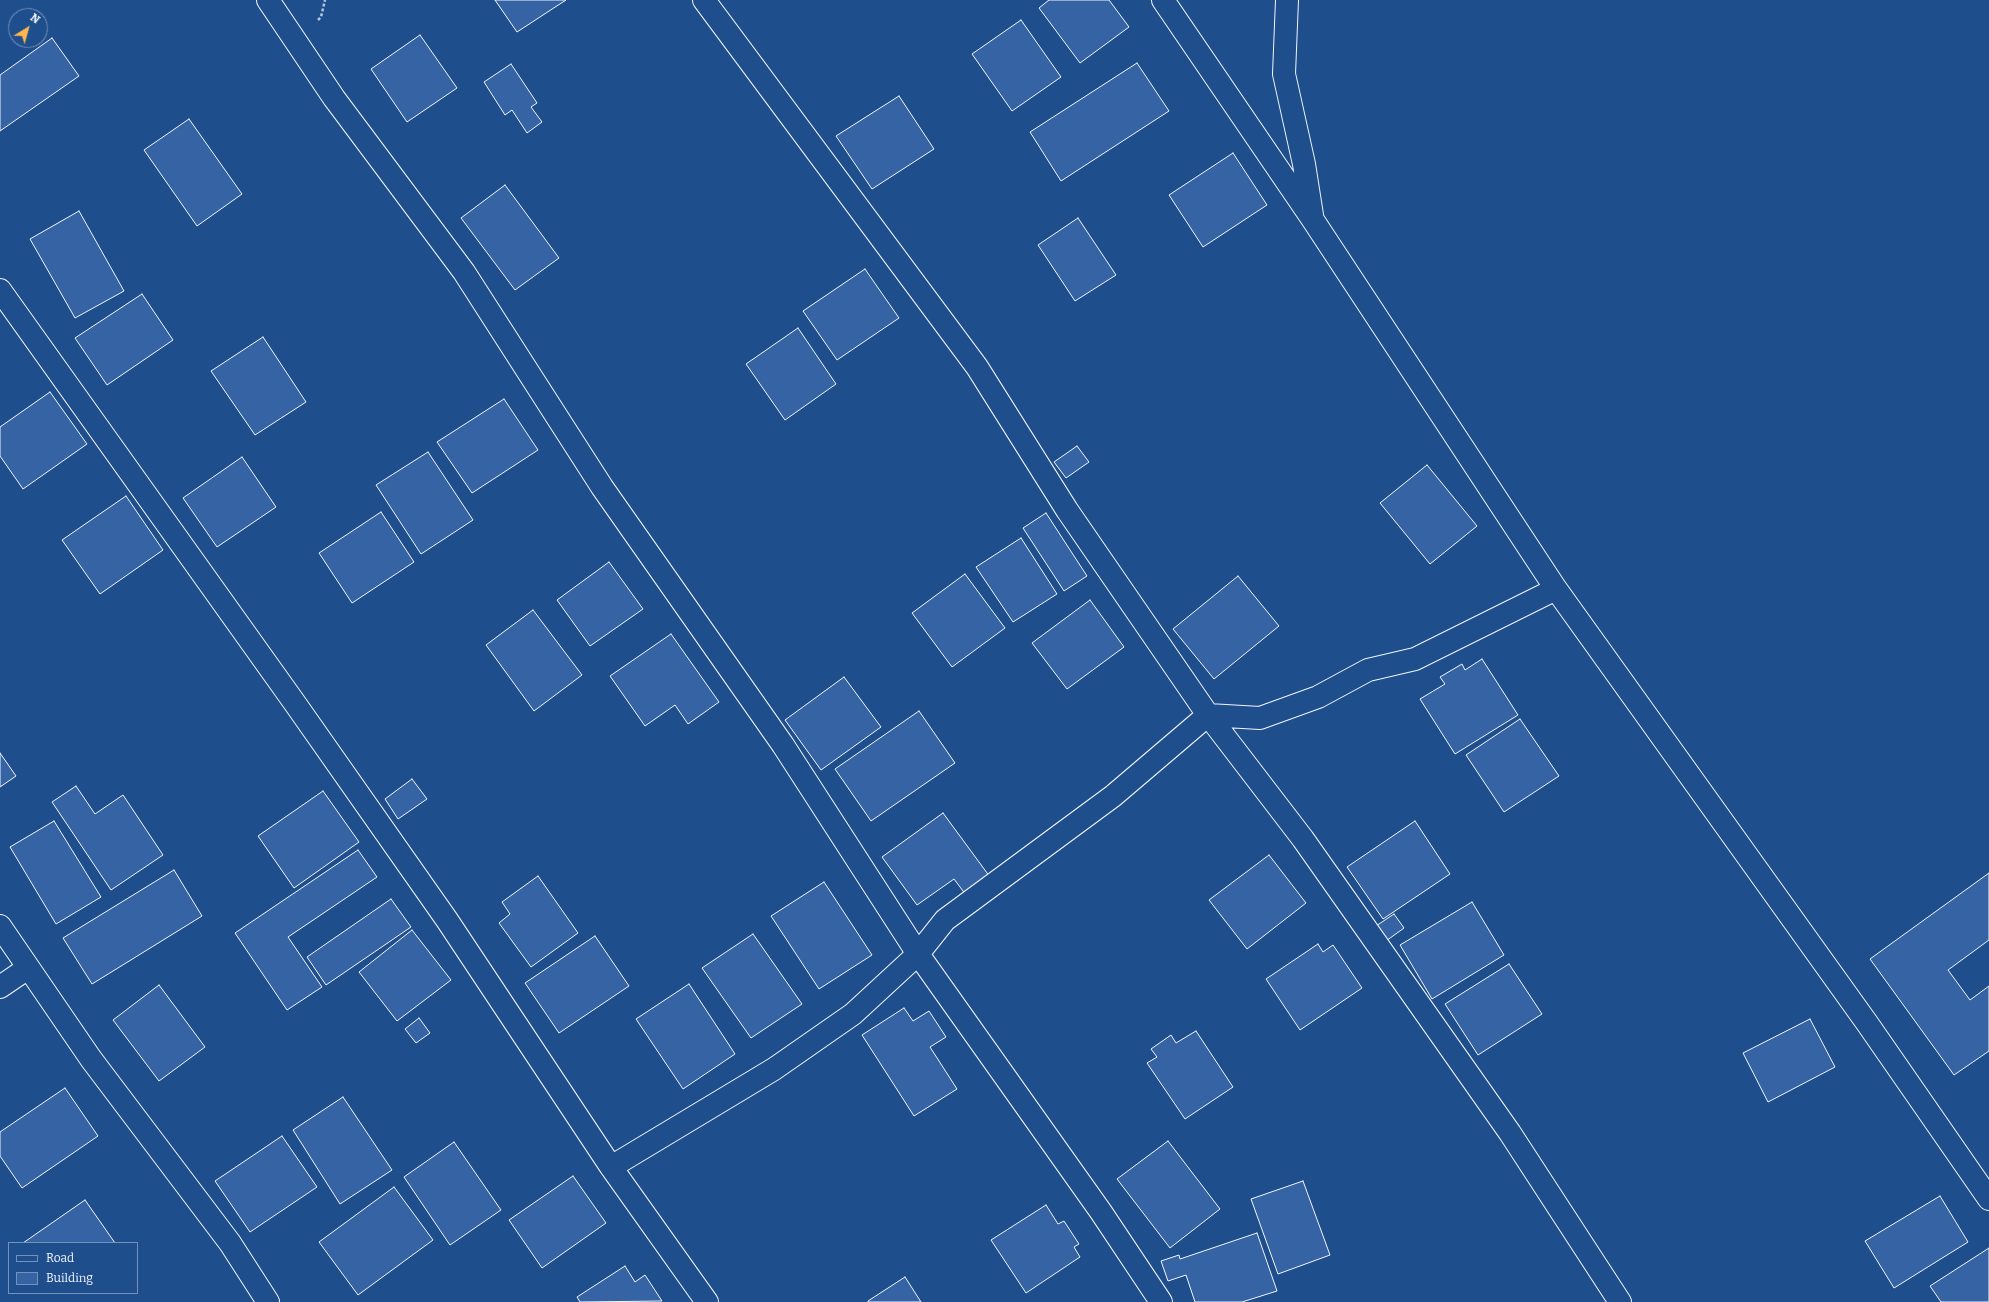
<!DOCTYPE html>
<style>
body{margin:0}
#map{position:relative;width:1989px;height:1302px;overflow:hidden;background:#1f4e8c;font-family:Bitter,serif}
canvas{display:block}
.legend{position:absolute;left:8px;top:1242px;width:130px;height:52px;box-sizing:border-box;background:#1f4e8c;border:1px solid #7391ba;margin:0;padding:5px 7px;list-style:none;font-size:12px;color:#f2f6ff}
.legend li{display:flex;align-items:center;gap:8px;height:20px}
.legend b{width:20px;border:1px solid #7391ba}
.north{position:absolute;left:8px;top:8px;width:40px;height:40px;box-sizing:border-box;background:#1f4e8c;border:1px solid #7391ba;border-radius:50%;rotate:37deg;font-size:11px;font-weight:700;line-height:16px;text-align:center;color:#f2f6ff}
.north::after{content:'';display:block;margin:auto;width:14px;height:18px;background:#ffb74d;clip-path:polygon(50% 0,100% 100%,50% 72%,0 100%)}
</style>
<div id="map">
<canvas width="1989" height="1302"></canvas>
<ul class="legend">
<li><b style="height:5px;background:#1f4e8c"></b>Road</li>
<li><b style="height:11px;background:#3563a3"></b>Building</li>
</ul>
<div class="north">N</div>
</div>
<script>
const ctx = document.querySelector('canvas').getContext('2d');
ctx.lineJoin = 'round';
function fillPath(path, color) { ctx.fillStyle = color; ctx.fill(path, 'evenodd'); }
const toPath = rows => new Path2D(rows.map(r => 'M' + r).join(''));
function stroke(path, color, width, dash) { ctx.strokeStyle = color; ctx.lineWidth = width; ctx.lineCap = dash ? 'butt' : 'round'; ctx.setLineDash(dash || []); ctx.stroke(path); }
const building = toPath([
 [495,0,566,0,517,32,495,0],
 [1049,0,1109,0,1129,27,1080,63,1039,8,1049,0],
 [1021,20,1061,77,1012,111,972,54,1021,20],
 [420,35,457,88,407,122,371,69,420,35],
 [52,38,79,76,0,131,0,75,52,38],
 [1137,63,1169,111,1061,181,1030,132,1137,63],
 [511,64,537,103,531,107,542,122,527,133,512,110,505,115,484,82,511,64],
 [899,96,934,149,872,189,836,136,899,96],
 [189,119,242,194,197,226,144,150,189,119],
 [1233,153,1267,205,1203,247,1169,195,1233,153],
 [505,185,559,258,515,290,461,218,505,185],
 [79,211,124,291,75,318,30,239,79,211],
 [1078,218,1116,275,1075,301,1038,245,1078,218],
 [865,269,899,318,837,360,803,311,865,269],
 [142,294,173,340,107,385,75,338,142,294],
 [798,328,836,384,785,420,746,364,798,328],
 [263,337,306,402,255,435,211,371,263,337],
 [50,392,87,444,23,489,0,456,0,427,50,392],
 [504,399,538,450,472,493,437,442,504,399],
 [1077,446,1089,462,1066,478,1054,462,1077,446],
 [428,452,473,520,421,554,376,485,428,452],
 [242,457,276,507,217,547,183,498,242,457],
 [1427,465,1477,526,1430,564,1380,503,1427,465],
 [126,496,163,550,100,594,62,540,126,496],
 [381,512,414,562,352,603,319,553,381,512],
 [1046,513,1087,576,1064,591,1023,528,1046,513],
 [1021,538,1057,594,1013,622,976,567,1021,538],
 [609,562,643,609,590,646,557,600,609,562],
 [965,574,1005,628,952,667,912,613,965,574],
 [1238,576,1279,626,1214,679,1173,629,1238,576],
 [1090,600,1124,647,1067,689,1032,643,1090,600],
 [533,610,582,675,534,711,486,645,533,610],
 [671,634,719,702,688,724,675,705,645,726,610,676,671,634],
 [1482,659,1518,715,1455,754,1420,699,1445,684,1440,677,1462,664,1465,670,1482,659],
 [844,677,881,727,821,770,785,720,844,677],
 [919,711,955,763,871,821,835,769,919,711],
 [1520,719,1559,776,1504,812,1466,755,1520,719],
 [0,753,16,776,0,787,0,753],
 [412,779,427,799,398,819,385,799,412,779],
 [76,786,95,814,123,795,163,855,111,890,52,802,76,786],
 [323,791,359,842,294,888,258,836,323,791],
 [943,813,990,877,966,895,954,879,917,905,882,857,943,813],
 [54,821,101,897,56,924,10,847,54,821],
 [1415,821,1450,874,1383,919,1347,867,1415,821],
 [358,850,377,877,288,937,322,987,287,1010,235,933,358,850],
 [1269,855,1306,903,1247,949,1209,900,1269,855],
 [174,870,202,916,92,984,63,938,174,870],
 [1989,873,1989,940,1948,970,1970,1000,1989,986,1989,1051,1954,1075,1870,959,1989,873],
 [538,876,578,933,531,967,499,923,510,914,502,902,538,876],
 [824,882,872,955,819,989,771,916,824,882],
 [391,899,411,927,326,985,307,957,391,899],
 [1472,902,1504,955,1432,999,1400,945,1472,902],
 [1394,914,1404,928,1386,941,1376,926,1394,914],
 [412,930,451,980,397,1021,359,972,412,930],
 [753,934,802,1004,751,1038,702,968,753,934],
 [595,936,629,986,559,1033,525,983,595,936],
 [1318,944,1323,952,1333,945,1362,988,1300,1030,1266,979,1318,944],
 [1509,964,1542,1014,1478,1055,1445,1004,1509,964],
 [689,984,735,1054,683,1089,636,1019,689,984],
 [159,985,205,1047,159,1081,113,1020,159,985],
 [904,1008,913,1021,929,1011,946,1037,930,1047,957,1089,914,1116,862,1035,904,1008],
 [419,1018,430,1033,416,1043,405,1029,419,1018],
 [1810,1019,1835,1067,1768,1102,1743,1053,1810,1019],
 [1196,1031,1233,1087,1185,1119,1147,1063,1157,1057,1151,1049,1171,1035,1176,1043,1196,1031],
 [65,1088,98,1136,22,1188,0,1156,0,1132,65,1088],
 [343,1097,392,1170,340,1204,293,1130,343,1097],
 [282,1136,317,1187,250,1232,215,1181,282,1136],
 [1168,1141,1220,1209,1170,1248,1117,1179,1168,1141],
 [454,1142,501,1210,450,1245,404,1177,454,1142],
 [573,1176,606,1223,542,1268,509,1220,573,1176],
 [1303,1181,1330,1255,1278,1274,1251,1199,1303,1181],
 [394,1187,433,1240,358,1295,319,1242,394,1187],
 [1940,1196,1968,1242,1894,1288,1865,1241,1940,1196],
 [85,1200,115,1243,23,1243,85,1200],
 [1046,1205,1058,1224,1064,1221,1079,1244,1074,1247,1080,1257,1026,1293,991,1240,1046,1205],
 [1257,1233,1277,1291,1242,1302,1195,1302,1186,1275,1168,1281,1161,1261,1179,1255,1180,1259,1257,1233],
 [1989,1248,1989,1302,1941,1302,1930,1286,1989,1248],
 [625,1266,635,1282,645,1275,662,1301,580,1302,577,1297,625,1266],
 [905,1277,921,1302,868,1302,868,1301,905,1277]
]);
fillPath(building, '#3563a3');
stroke(building, '#f2f6ff', 1);
const minor = toPath([
 [268,0,334,98,464,272,602,487,783,745,918,954,1101,1212,1161,1302],
 [704,0,977,367,1067,510,1208,715,1303,839,1510,1133,1620,1302],
 [1163,0,1313,220,1556,589,1867,1023,1989,1199],
 [1287,0,1284,74,1304,164,1312,215],
 [0,290,294,702,447,920,611,1167,707,1302],
 [0,926,91,1059,230,1243,268,1302],
 [0,987,28,968],
 [611,1167,774,1069,853,1014,918,954,945,920,1113,796,1208,715,1260,718,1318,697,1368,670,1415,659,1556,589]
]);
stroke(minor, '#f2f6ff', 24);
stroke(toPath([
 [318,20,321,17,325,0]
]), '#b3c4dc', 2.5, [3, 2]);
stroke(minor, '#1f4e8c', 22);
</script>
